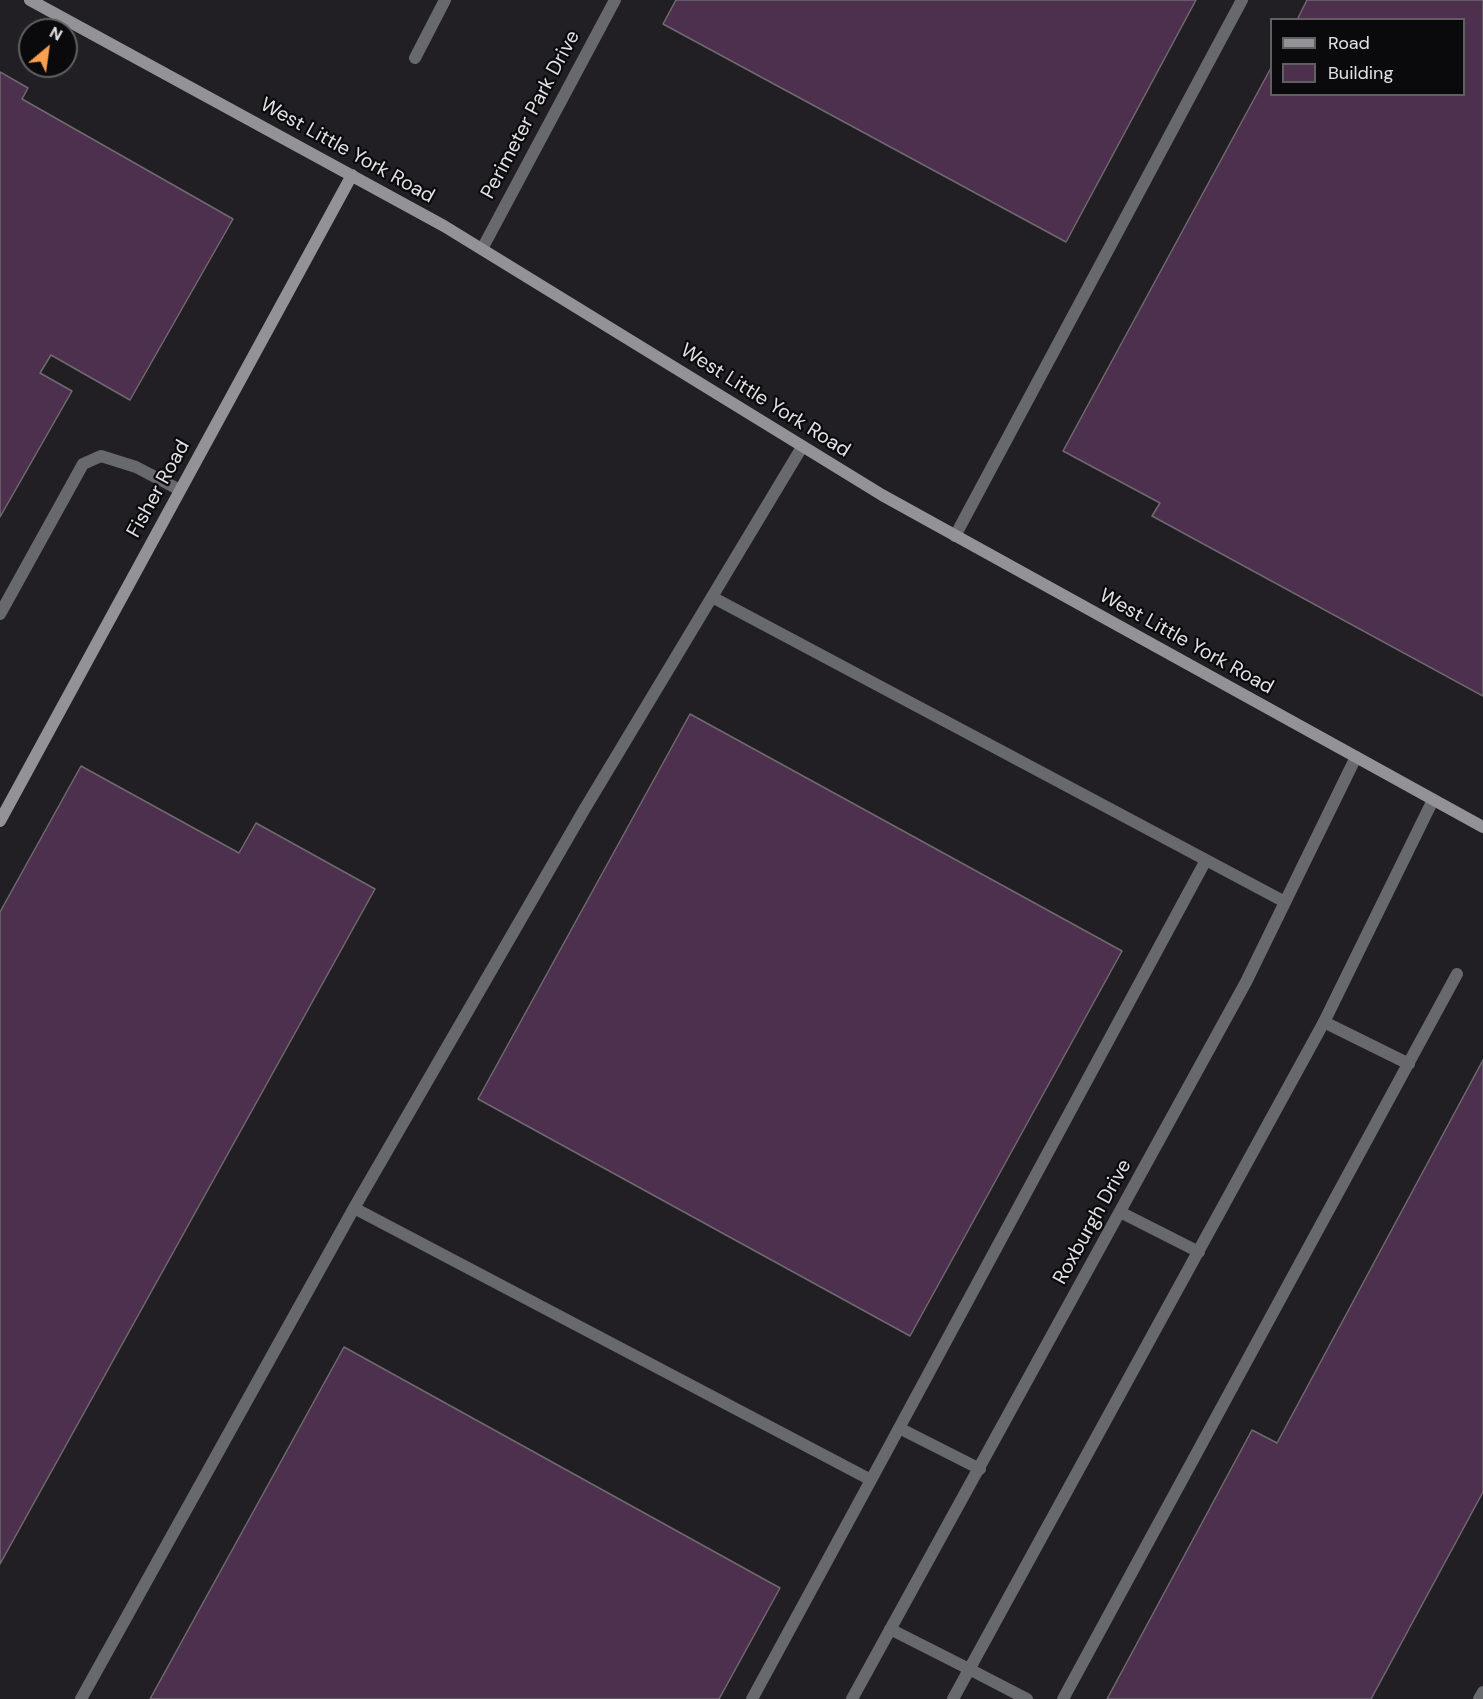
<!DOCTYPE html>
<style>
body{margin:0}
#map{position:relative;width:1483px;height:1699px;overflow:hidden;background:#211f24;font-family:"DM Sans",sans-serif}
canvas{display:block}
.legend{position:absolute;left:1270px;top:18px;width:195px;height:78px;box-sizing:border-box;background:#0a0a0c;border:2px solid #606062;margin:0;padding:8px 10px;list-style:none;font-size:18px;color:#e2e1e4}
.legend li{display:flex;align-items:center;gap:12px;height:30px}
.legend b{width:30px;border:2px solid #606062}
.north{position:absolute;left:18px;top:18px;width:60px;height:60px;box-sizing:border-box;background:#0a0a0c;border:2px solid #606062;border-radius:50%;rotate:29deg;font-size:16px;font-weight:700;line-height:24px;text-align:center;color:#e2e1e4}
.north::after{content:'';display:block;margin:auto;width:21px;height:27px;background:#fa9f4f;clip-path:polygon(50% 0,100% 100%,50% 72%,0 100%)}
</style>
<div id="map">
<canvas width="1483" height="1699"></canvas>
<ul class="legend">
<li><b style="height:8px;background:#929297"></b>Road</li>
<li><b style="height:16px;background:#4d2f4e"></b>Building</li>
</ul>
<div class="north">N</div>
</div>
<script>
const ctx = document.querySelector('canvas').getContext('2d');
ctx.lineJoin = 'round';
function fillPath(path, color) { ctx.fillStyle = color; ctx.fill(path, 'evenodd'); }
const toPath = rows => new Path2D(rows.map(r => 'M' + r).join(''));
function stroke(path, color, width, dash) { ctx.strokeStyle = color; ctx.lineWidth = width; ctx.lineCap = dash ? 'butt' : 'round'; ctx.setLineDash(dash || []); ctx.stroke(path); }
function drawText(font, color, halo, rows, align = 'center') {
  ctx.font = font + ' "DM Sans",sans-serif'; ctx.lineWidth = 4.5; ctx.setLineDash([]); ctx.textBaseline = 'middle'; ctx.strokeStyle = halo; ctx.fillStyle = color; for (const [text, x, y, turn = 0] of rows) {
    ctx.save(); ctx.translate(x, y); ctx.rotate((+turn || 0) * Math.PI / 180); ctx.textAlign = isNaN(turn) ? turn : align; if (halo) ctx.strokeText(text, 0, 0); ctx.fillText(text, 0, 0); ctx.restore();
  }
}
const building = toPath([
 [676,0,1196,0,1066,242,663,24,676,0],
 [1307,0,1483,0,1483,696,1152,516,1160,503,1063,451,1272,66,1272,94,1464,94,1464,20,1297,20,1307,0],
 [0,72,28,88,22,99,233,219,130,400,51,355,40,373,72,391,0,517,0,72],
 [690,714,1122,951,910,1336,478,1099,690,714],
 [81,766,239,853,256,823,375,889,0,1564,0,912,81,766],
 [1483,1060,1483,1492,1371,1699,1107,1699,1252,1430,1277,1443,1483,1060],
 [344,1347,780,1588,719,1699,150,1699,344,1347]
]);
fillPath(building, '#4d2f4e');
stroke(building, '#6f6a6f', 1.5);
stroke(toPath([
 [415,58,445,0],
 [955,536,1242,0],
 [712,597,1285,902],
 [0,614,83,464,101,456,136,467,180,490],
 [1324,1022,1409,1064],
 [354,1208,871,1480,1206,860],
 [899,1428,980,1469],
 [969,1669,1027,1699],
 [81,1699,354,1208,584,810,802,447],
 [752,1699,871,1480],
 [1063,1699,1457,974],
 [1479,1699,1483,1692]
]), '#68696c', 12);
stroke(toPath([
 [482,249,615,0],
 [1120,1212,1199,1252],
 [890,1629,969,1669],
 [852,1699,1246,982,1356,757],
 [953,1699,1324,1022,1433,800]
]), '#68696c', 12);
stroke(toPath([
 [30,0,444,226,882,495,1483,827],
 [0,821,352,175]
]), '#929297', 12);
drawText('20px', '#e2e1e4', '#0a0a0c', [
 ["Perimeter Park Drive",531,115,-62],
 ["West Little York Road",347,151,29],
 ["West Little York Road",765,401,32],
 ["Fisher Road",159,489,-61],
 ["West Little York Road",1186,642,29],
 ["Roxburgh Drive",1093,1222,-61]
]);
</script>
